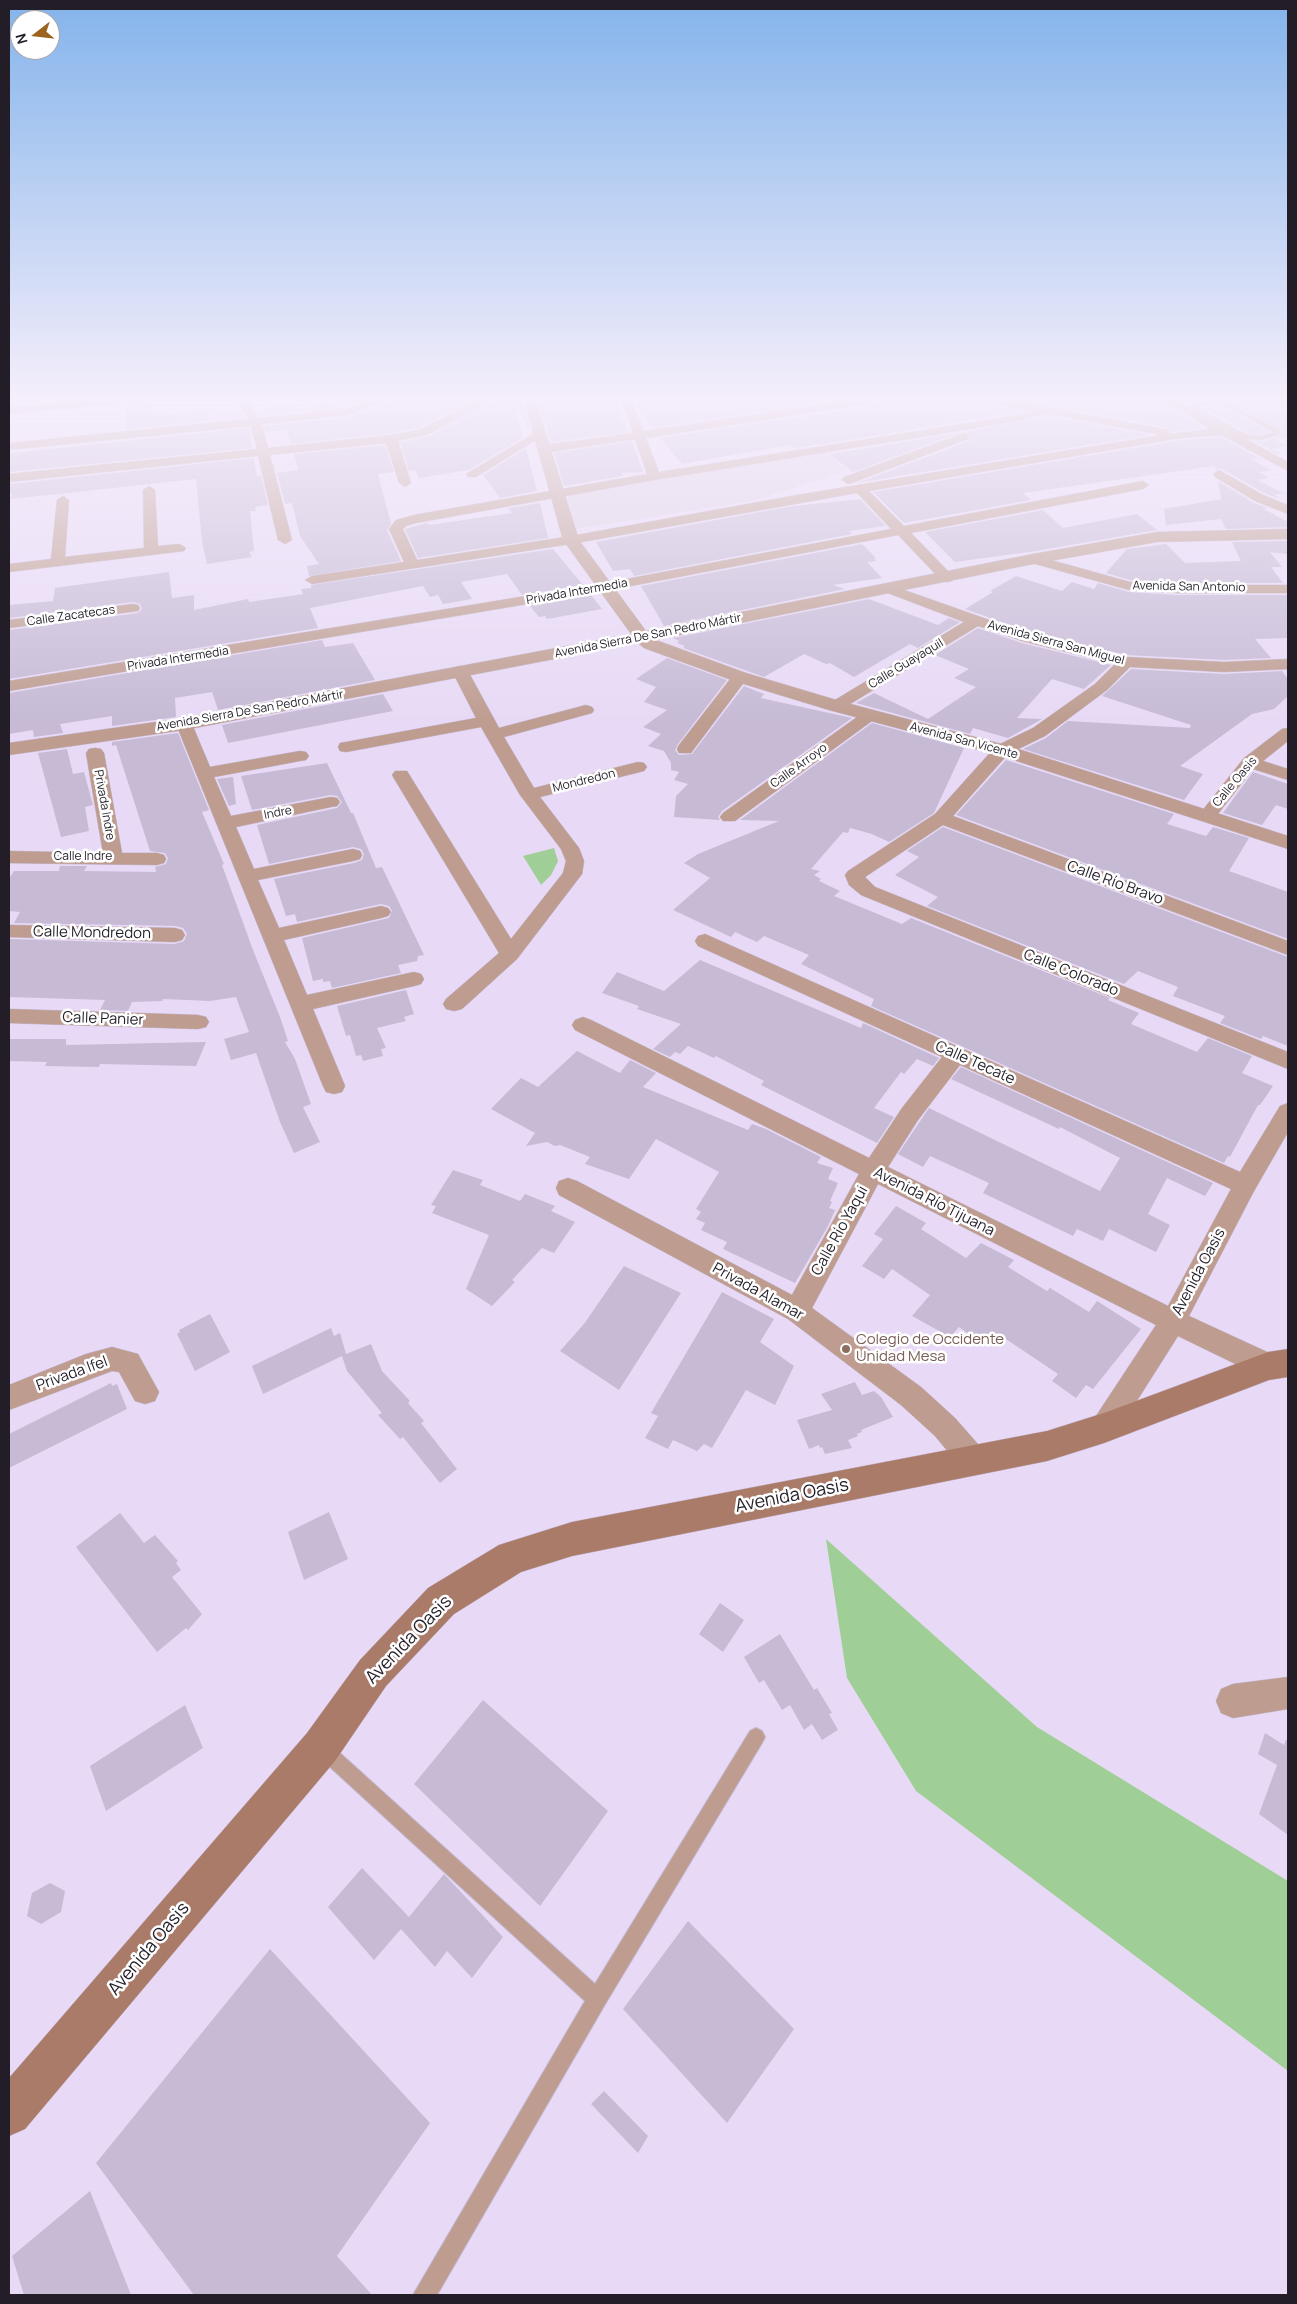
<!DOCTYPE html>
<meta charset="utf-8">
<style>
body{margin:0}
#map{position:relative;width:1297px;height:2304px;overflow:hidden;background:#e8daf6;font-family:Manrope,sans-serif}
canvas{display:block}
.frame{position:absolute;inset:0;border:10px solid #221d27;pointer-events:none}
.north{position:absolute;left:10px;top:10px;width:50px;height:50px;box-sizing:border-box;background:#fff;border:1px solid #a7a5a9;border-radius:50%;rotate:254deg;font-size:14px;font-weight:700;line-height:20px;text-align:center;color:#221d27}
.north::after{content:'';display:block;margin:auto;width:18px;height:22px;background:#9b631e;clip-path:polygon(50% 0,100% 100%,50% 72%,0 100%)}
</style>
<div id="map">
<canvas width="1297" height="2304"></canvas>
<div class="frame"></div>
<div class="north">N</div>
</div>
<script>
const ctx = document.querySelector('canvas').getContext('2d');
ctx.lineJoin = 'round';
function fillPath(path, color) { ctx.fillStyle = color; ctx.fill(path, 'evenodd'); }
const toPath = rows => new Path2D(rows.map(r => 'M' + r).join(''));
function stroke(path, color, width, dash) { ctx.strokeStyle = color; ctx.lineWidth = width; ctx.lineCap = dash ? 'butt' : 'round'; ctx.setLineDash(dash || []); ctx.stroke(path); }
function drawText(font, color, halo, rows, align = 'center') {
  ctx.font = font + ' Manrope,sans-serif'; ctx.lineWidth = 5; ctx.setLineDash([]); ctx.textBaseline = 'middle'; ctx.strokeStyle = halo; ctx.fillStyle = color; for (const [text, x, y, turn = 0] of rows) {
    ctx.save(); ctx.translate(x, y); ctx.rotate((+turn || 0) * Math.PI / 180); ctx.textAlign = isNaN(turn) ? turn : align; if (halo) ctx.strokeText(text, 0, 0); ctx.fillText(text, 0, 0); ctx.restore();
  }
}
fillPath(toPath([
 [825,452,848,470,757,500,576,529,567,494]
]), '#dfd1e4');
fillPath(toPath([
 [554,848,558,861,551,875,541,885,523,856],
 [826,1539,1037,1727,1288,1881,1288,2071,916,1791,847,1678]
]), '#a0ce97');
fillPath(toPath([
 [126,401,148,401,148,403,151,403,151,416,203,411,208,412,209,421,126,429],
 [391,401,472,401,420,427,391,433,291,444,286,430,266,432,264,426,349,417,360,412,366,413],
 [492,401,522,401,531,433,516,407,523,438,469,470,419,478,415,470,409,471,400,442,430,436],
 [538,401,616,401,628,432,551,442],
 [634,401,818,401,823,403,652,428],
 [877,401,989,401,996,406,1024,411,817,445,795,448,790,445,682,464,660,438,871,406],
 [1024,401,1161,401,1204,428,1170,432,1168,428,1164,427],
 [1229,401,1273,401,1283,409,1288,410,1288,437,1275,439,1288,446,1272,449,1281,453,1277,454,1254,441,1261,442,1281,436,1281,430],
 [320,403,341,408,260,416,258,413,278,404,305,410],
 [1220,405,1270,432,1260,434,1248,433,1203,408],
 [1047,416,1150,435,857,483,969,441,972,437,966,432],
 [250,428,252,448,9,472,9,453,211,432,211,434,217,431],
 [959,433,853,472,829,454],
 [1221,437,1259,458,1250,459,1271,470,1259,472,1269,478,1257,480,1283,493,1274,495,1283,500,1264,493,1220,468,1216,470,1215,466,1023,493,1031,500,904,523,873,492,1181,440],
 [632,441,643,472,622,473,623,476,564,486,554,453],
 [385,445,394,472,378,474,391,524,387,530,401,561,309,576,307,566,319,564,300,536,292,503,285,504,277,473,298,470,294,454],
 [526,448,537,491,500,498,483,475],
 [254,458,257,476,261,475,268,505,255,507,256,511,250,511,254,551,249,552,252,557,207,564,202,542,196,479,11,499,12,494,9,494,9,484],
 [1218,481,1254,503,1268,508,1264,509,1288,522,1288,527,1226,529,1221,519,1166,525,1164,509,1221,499],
 [860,499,886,526,849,531,852,534,634,576,630,569,613,571,596,542,793,506],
 [540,503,548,538,418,558,405,529,427,523,429,525,512,513,508,508],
 [1043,510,1063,528,1137,514,1157,530,1036,551,955,562,925,532],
 [1288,541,1288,554,1270,552,1282,567,1271,567,1283,583,1177,583,1130,580,1106,573,1127,549,1166,544,1185,563,1241,561,1232,542],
 [862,544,876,558,874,558,876,561,867,562,882,578,833,585,845,589,664,626,641,586],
 [553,549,583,585,522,595,507,574,461,582,472,599,443,604,438,595,430,597,423,586,310,608,318,628,9,679,9,630,138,613,142,609,140,604,133,602,9,618,9,605,53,601,55,588,169,572,172,598,194,595,194,610,248,599,249,602,303,594,301,589,311,588,311,585],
 [1016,576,1062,591,1072,582,1094,589,1098,583,1129,592,1177,595,1288,595,1288,638,1255,639,1271,658,1224,660,1126,655,1033,633,965,609,993,592,990,591],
 [591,595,602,609,547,619,545,616,539,617,530,606],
 [869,599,938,625,949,618,960,622,918,648,910,644,854,677,830,663,826,664,804,654,764,677,683,648,685,646,677,643,679,641,673,638],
 [978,628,1022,643,1111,665,1084,689,1052,679,1017,718,1042,719,1008,738,973,728,970,734,856,703,874,693,928,719,976,687,954,678,969,669,935,655],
 [322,640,325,647,353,643,375,680,218,710,212,692,175,698,176,717,112,726,112,716,60,724,63,733,34,737,33,730,9,734,9,693],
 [667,658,727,680,678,744,675,750,679,755,692,754,744,686,764,694,761,698,852,718,722,811,718,817,720,820,674,817,676,796,688,784,674,780,679,772,671,770,671,763,664,751,648,746,661,734,643,727,667,710,644,702,656,687,636,679],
 [1131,669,1224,674,1282,671,1288,679,1288,696,1274,709,1252,714,1180,766,1203,774,1184,800,1023,749,1046,738,1068,721,1190,728,1191,725,1102,696],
 [383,694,393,711,228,743,222,725],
 [872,723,964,748,934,813,889,842,872,834,850,828,848,833,843,832,811,869,820,871,814,875,821,879,819,881,840,891,834,896,902,924,911,918,1110,998,1108,1000,1139,1013,1131,1024,1197,1052,1208,1038,1252,1056,1242,1073,1273,1086,1260,1105,1258,1105,1230,1157,1228,1156,1224,1163,871,1006,874,999,801,964,809,955,764,936,757,942,735,932,731,937,673,910,710,878,684,863,698,854,779,821,740,820],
 [178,733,209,810,202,812,224,864,222,865,253,950,280,1017,288,1041,285,1042,295,1059,311,1104,303,1107,320,1142,294,1153,280,1122,256,1053,231,1060,224,1039,249,1032,236,997,210,1001,163,999,162,1001,132,1002,128,1011,100,1010,105,1000,9,997,9,939,175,944,184,941,187,934,183,928,176,926,14,923,20,912,9,911,9,879,14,871,59,871,60,866,87,866,84,871,156,872,155,867,166,864,168,858,165,853,150,851,116,745,112,746,112,742],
 [67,749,73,774,84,772,93,805,85,807,89,831,61,837,38,753],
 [1006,760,1174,814,1167,824,1206,836,1213,827,1249,838,1229,871,1288,892,1288,939,956,815],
 [327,763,351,813,353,813,376,868,382,867,424,955,418,956,417,961,398,965,401,973,332,988,330,981,323,982,323,979,313,981,302,938,389,918,392,911,389,906,381,904,297,922,295,914,286,916,274,879,354,863,362,860,364,854,361,849,353,847,269,864,257,825,337,808,342,802,337,796,331,795,252,810,241,776],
 [1253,772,1288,784,1288,809,1276,805,1262,825,1223,813],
 [233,777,236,804,229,806,217,779],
 [943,827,1288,957,1288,1046,1263,1036,1261,1039,1220,1023,1225,1016,1173,996,1178,987,1138,971,1124,984,927,906,938,897,895,875,919,857,907,851],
 [700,960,861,1028,863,1023,939,1058,933,1066,917,1059,904,1074,901,1072,874,1108,894,1117,877,1143,761,1085,764,1081,716,1056,714,1058,688,1046,680,1054,675,1052,670,1057,653,1049,681,1024,637,1009,639,1006,602,993,617,972,664,991],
 [406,990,414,1014,404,1017,406,1021,377,1028,386,1048,381,1049,383,1056,363,1061,361,1055,356,1056,350,1035,346,1036,337,1006],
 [9,1039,66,1039,66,1045,206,1042,196,1066,100,1064,99,1067,45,1066,47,1062,9,1061],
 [577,1051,620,1073,630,1060,656,1073,643,1087,748,1130,752,1124,766,1129,821,1157,817,1163,833,1168,828,1179,838,1183,830,1201,832,1202,829,1208,835,1210,828,1226,795,1283,723,1249,727,1242,701,1230,705,1223,696,1219,701,1212,696,1209,719,1172,656,1139,629,1179,585,1164,590,1157,560,1145,555,1146,547,1142,526,1146,535,1133,491,1109,521,1078,538,1087],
 [961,1067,1213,1183,1205,1196,1167,1178,1148,1214,1170,1225,1156,1252,1109,1229,1103,1241,1077,1229,1073,1236,983,1193,989,1183,930,1156,923,1167,898,1154,929,1108,1100,1191,1120,1158,1060,1127,1059,1129,951,1079],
 [453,1170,483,1180,480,1185,520,1201,525,1194,555,1206,551,1211,575,1222,554,1253,542,1248,512,1280,515,1282,492,1306,466,1289,489,1235,432,1213,436,1206,431,1205],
 [896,1206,926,1223,921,1229,966,1258,981,1243,1014,1260,1008,1267,1047,1291,1050,1288,1089,1312,1097,1301,1141,1329,1093,1389,1086,1385,1076,1398,1052,1381,1058,1374,997,1333,985,1346,959,1327,950,1337,912,1316,930,1295,892,1269,884,1279,862,1266,883,1239,874,1234],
 [624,1266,681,1293,619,1390,560,1351,584,1324],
 [722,1292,774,1319,760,1342,794,1366,775,1405,746,1390,712,1448,704,1444,697,1451,673,1440,668,1449,645,1438,658,1416,651,1413],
 [210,1314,230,1352,195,1371,177,1334,180,1332,179,1330],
 [331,1328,334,1336,340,1333,346,1354,371,1344,382,1371,410,1401,408,1403,424,1421,421,1423,457,1469,440,1483,403,1437,400,1439,378,1415,382,1413,347,1371,342,1356,263,1394,252,1366],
 [855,1382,862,1395,874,1391,881,1397,893,1417,861,1430,862,1432,857,1434,858,1436,848,1440,852,1448,825,1454,822,1447,820,1448,819,1445,809,1449,797,1420,832,1410,821,1394],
 [111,1383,112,1386,117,1384,127,1409,9,1468,9,1434],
 [329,1512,348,1559,304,1580,288,1532],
 [120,1513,144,1543,155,1535,178,1561,176,1563,181,1570,172,1577,202,1614,188,1630,186,1628,157,1652,76,1547],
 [720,1603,744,1620,723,1652,699,1634],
 [780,1634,814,1690,817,1688,832,1713,829,1714,838,1730,822,1740,812,1724,804,1730,790,1705,782,1710,764,1680,759,1683,744,1657],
 [483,1700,608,1811,540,1906,414,1784],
 [185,1705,203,1748,106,1811,90,1766],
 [1265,1733,1284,1745,1286,1740,1288,1740,1288,1835,1259,1814,1277,1765,1258,1754],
 [362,1868,409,1917,444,1874,503,1937,472,1978,447,1951,435,1967,401,1929,374,1960,328,1907],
 [50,1883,65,1891,61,1912,41,1924,27,1916,32,1893],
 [688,1921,794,2029,727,2123,623,2009],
 [270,1949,430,2123,337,2256,372,2295,194,2295,96,2163],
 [604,2091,648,2136,638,2153,591,2104],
 [90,2191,131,2295,24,2295,12,2256]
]), '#c6bad5');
const service = toPath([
 [1207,401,1225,401,1279,430,1280,434,1260,440,1244,438,1190,407,1195,403,1207,401],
 [1220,403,1274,432,1274,433,1260,436,1247,435,1197,407,1220,403],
 [756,1728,762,1731,765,1737,762,1743,604,2006,437,2295,413,2295,585,2001,318,1756,315,1750,318,1744,324,1741,330,1744,595,1984,750,1731,756,1728]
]);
const minor = toPath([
 [79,401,119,401,113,404,9,414,9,408,79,401],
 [238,401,248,401,259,418,347,409,366,401,381,401,349,415,262,424,268,448,391,435,421,429,476,401,490,401,429,434,398,441,411,483,405,487,399,483,386,443,270,455,292,540,285,544,278,540,258,456,9,482,9,474,257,449,251,426,9,450,9,443,248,419,238,401],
 [622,401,632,401,644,431,847,401,875,401,869,404,646,438,659,472,1013,416,1032,411,996,404,991,401,1014,401,1048,407,1164,429,1168,430,1169,434,1210,429,1163,401,1177,401,1288,462,1288,471,1221,435,1181,438,869,491,904,526,1143,481,1149,485,1143,489,911,533,952,575,954,578,952,581,947,582,942,581,898,535,605,591,9,691,9,681,605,583,891,529,857,493,571,544,312,584,305,580,312,576,404,562,389,529,396,520,414,515,647,474,635,439,545,453,539,449,545,445,633,433,622,401],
 [1047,414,1161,435,797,495,571,536,417,560,403,529,406,526,416,523,654,480,1014,422,1047,414],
 [1275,401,1288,401,1288,408,1284,407,1275,401],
 [540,430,544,431,546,433,544,435,476,477,468,477,466,474,540,430],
 [964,433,968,435,970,437,968,439,852,483,848,484,842,480,844,477,964,433],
 [1219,470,1263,495,1288,505,1288,514,1255,501,1215,477,1213,474,1219,470],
 [149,486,155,490,158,546,179,544,186,548,184,551,9,572,9,564,51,559,57,500,63,496,69,500,65,557,144,548,143,490,149,486],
 [1033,555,1130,582,1177,585,1288,585,1288,593,1177,593,1129,590,1028,562,1026,559,1033,555],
 [890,585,1032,635,1126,657,1224,662,1288,659,1288,669,1224,672,1130,667,1107,690,1045,736,1008,754,953,816,1288,941,1288,955,943,825,865,877,875,887,1288,1052,1288,1069,861,895,849,885,845,875,848,871,935,814,996,746,1033,728,1095,684,1115,664,1022,641,978,626,842,709,830,709,828,706,830,703,964,622,885,592,883,589,890,585],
 [133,604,138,605,140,608,138,611,9,628,9,620,133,604],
 [460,666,466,668,468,671,499,728,586,705,592,707,594,710,592,713,504,737,534,788,638,762,644,763,647,767,644,771,540,797,579,848,584,861,582,874,517,959,462,1009,454,1011,446,1009,443,1004,446,999,499,953,392,775,395,771,407,771,511,939,563,873,566,861,561,849,520,795,481,727,346,752,340,751,338,747,340,743,346,742,476,718,452,671,454,668,460,666],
 [740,672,746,674,748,677,691,753,679,753,677,749,679,745,734,674,740,672],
 [870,710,876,712,878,715,876,718,735,821,723,821,720,817,723,813,864,712,870,710],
 [184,719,190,720,192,724,210,767,300,751,306,752,309,756,306,760,300,761,214,777,231,816,331,797,337,798,340,802,337,806,331,807,236,827,254,869,353,849,360,851,362,855,360,859,353,861,258,880,279,928,381,906,388,908,391,912,388,916,381,918,284,940,307,995,414,972,421,974,424,979,421,984,414,986,313,1009,345,1086,342,1092,334,1094,326,1092,323,1086,176,724,178,720,184,719],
 [1288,728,1288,741,1263,761,1288,769,1288,780,1253,769,1214,819,1202,819,1199,815,1202,811,1244,758,1282,729,1288,728],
 [95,748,101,749,104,753,122,853,157,853,164,855,166,859,164,863,157,865,9,863,9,851,103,853,86,753,89,749,95,748],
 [9,925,175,928,182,930,185,935,182,940,175,942,9,937,9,925],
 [705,934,1240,1172,1280,1106,1288,1103,1288,1132,1254,1191,1189,1316,1278,1357,1282,1366,1278,1375,1268,1378,1258,1375,1178,1336,1114,1437,1104,1441,1094,1437,1090,1428,1094,1419,1156,1325,878,1184,812,1308,921,1387,955,1418,984,1451,988,1461,984,1471,974,1475,964,1471,935,1436,901,1405,788,1319,559,1195,556,1188,559,1181,568,1178,577,1181,792,1295,859,1174,575,1030,572,1025,575,1020,583,1017,591,1020,869,1158,902,1108,942,1057,698,946,695,941,698,936,705,934],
 [960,1065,1231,1189,1168,1306,888,1167,918,1120,960,1065],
 [9,1009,198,1015,206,1017,209,1022,206,1027,198,1029,9,1023,9,1009],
 [112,1347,138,1354,159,1392,155,1401,145,1404,135,1401,119,1372,112,1371,9,1410,9,1385,86,1354,112,1347],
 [1288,1677,1288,1709,1233,1718,1221,1713,1216,1701,1221,1689,1233,1684,1288,1677]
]);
const tertiary = toPath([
 [524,401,536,401,579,540,646,631,1033,554,1157,532,1288,529,1288,539,1157,542,1033,564,656,640,746,673,843,702,1009,746,1288,836,1288,849,995,754,829,710,734,681,644,648,638,643,184,730,9,755,9,743,184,718,631,634,563,540,524,401]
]);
const secondary = toPath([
 [1288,1349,1288,1377,1269,1380,1104,1443,1047,1461,572,1556,521,1572,454,1614,386,1686,335,1761,25,2129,9,2136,9,2078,307,1733,360,1660,428,1588,499,1545,572,1522,1047,1431,1104,1413,1268,1352,1288,1349]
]);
stroke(service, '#c4b8d1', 2);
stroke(minor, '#c4b8d1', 1);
stroke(tertiary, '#c4b8d1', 1);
stroke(secondary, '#c4b8d1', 1);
fillPath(service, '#be9d90');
fillPath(minor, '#be9d90');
fillPath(tertiary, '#be9d90');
fillPath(secondary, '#ab7b69');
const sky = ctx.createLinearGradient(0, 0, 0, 723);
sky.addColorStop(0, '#84b4eb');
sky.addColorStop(0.55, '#f5eefb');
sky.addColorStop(1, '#f5eefb00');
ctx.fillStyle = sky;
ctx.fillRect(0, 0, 1297, 723);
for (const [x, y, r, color] of [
 [846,1349,5,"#8d6e63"]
]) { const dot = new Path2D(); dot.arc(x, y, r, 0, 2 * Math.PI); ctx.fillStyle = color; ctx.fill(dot); stroke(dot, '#fff', 2); }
drawText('12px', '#221d27', '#fff', [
 ["Avenida San Antonio",1189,587,1],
 ["Privada Intermedia",577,592,-10],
 ["Calle Zacatecas",71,616,-8],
 ["Avenida Sierra De San Pedro Mártir",648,636,-11],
 ["Avenida Sierra San Miguel",1056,643,15],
 ["Privada Intermedia",178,659,-9],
 ["Calle Guayaquil",906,664,-31],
 ["Avenida Sierra De San Pedro Mártir",250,711,-10],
 ["Avenida San Vicente",964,741,15],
 ["Calle Arroyo",799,766,-36],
 ["Mondredon",584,781,-14],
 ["Calle Oasis",1235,782,-50],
 ["Privada Indre",104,805,80],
 ["Indre",278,813,-11],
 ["Calle Indre",83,857]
]);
drawText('15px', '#221d27', '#fff', [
 ["Calle Río Bravo",1115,883,20],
 ["Calle Mondredon",92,933,1],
 ["Calle Colorado",1071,973,22],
 ["Calle Panier",103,1019,2],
 ["Calle Tecate",975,1063,24],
 ["Avenida Río Tijuana",934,1202,27],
 ["Calle Río Yaqui",840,1231,-61],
 ["Avenida Oasis",1199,1272,-62],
 ["Privada Alamar",758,1292,29],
 ["Privada Ifel",72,1374,-20]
]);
drawText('15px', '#785e54', '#fff', [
 ["Colegio de Occidente",856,1340],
 ["Unidad Mesa",856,1357]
], 'left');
drawText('18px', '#221d27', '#fff', [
 ["Avenida Oasis",792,1496,-11],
 ["Avenida Oasis",409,1640,-46],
 ["Avenida Oasis",149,1949,-50]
]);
</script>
